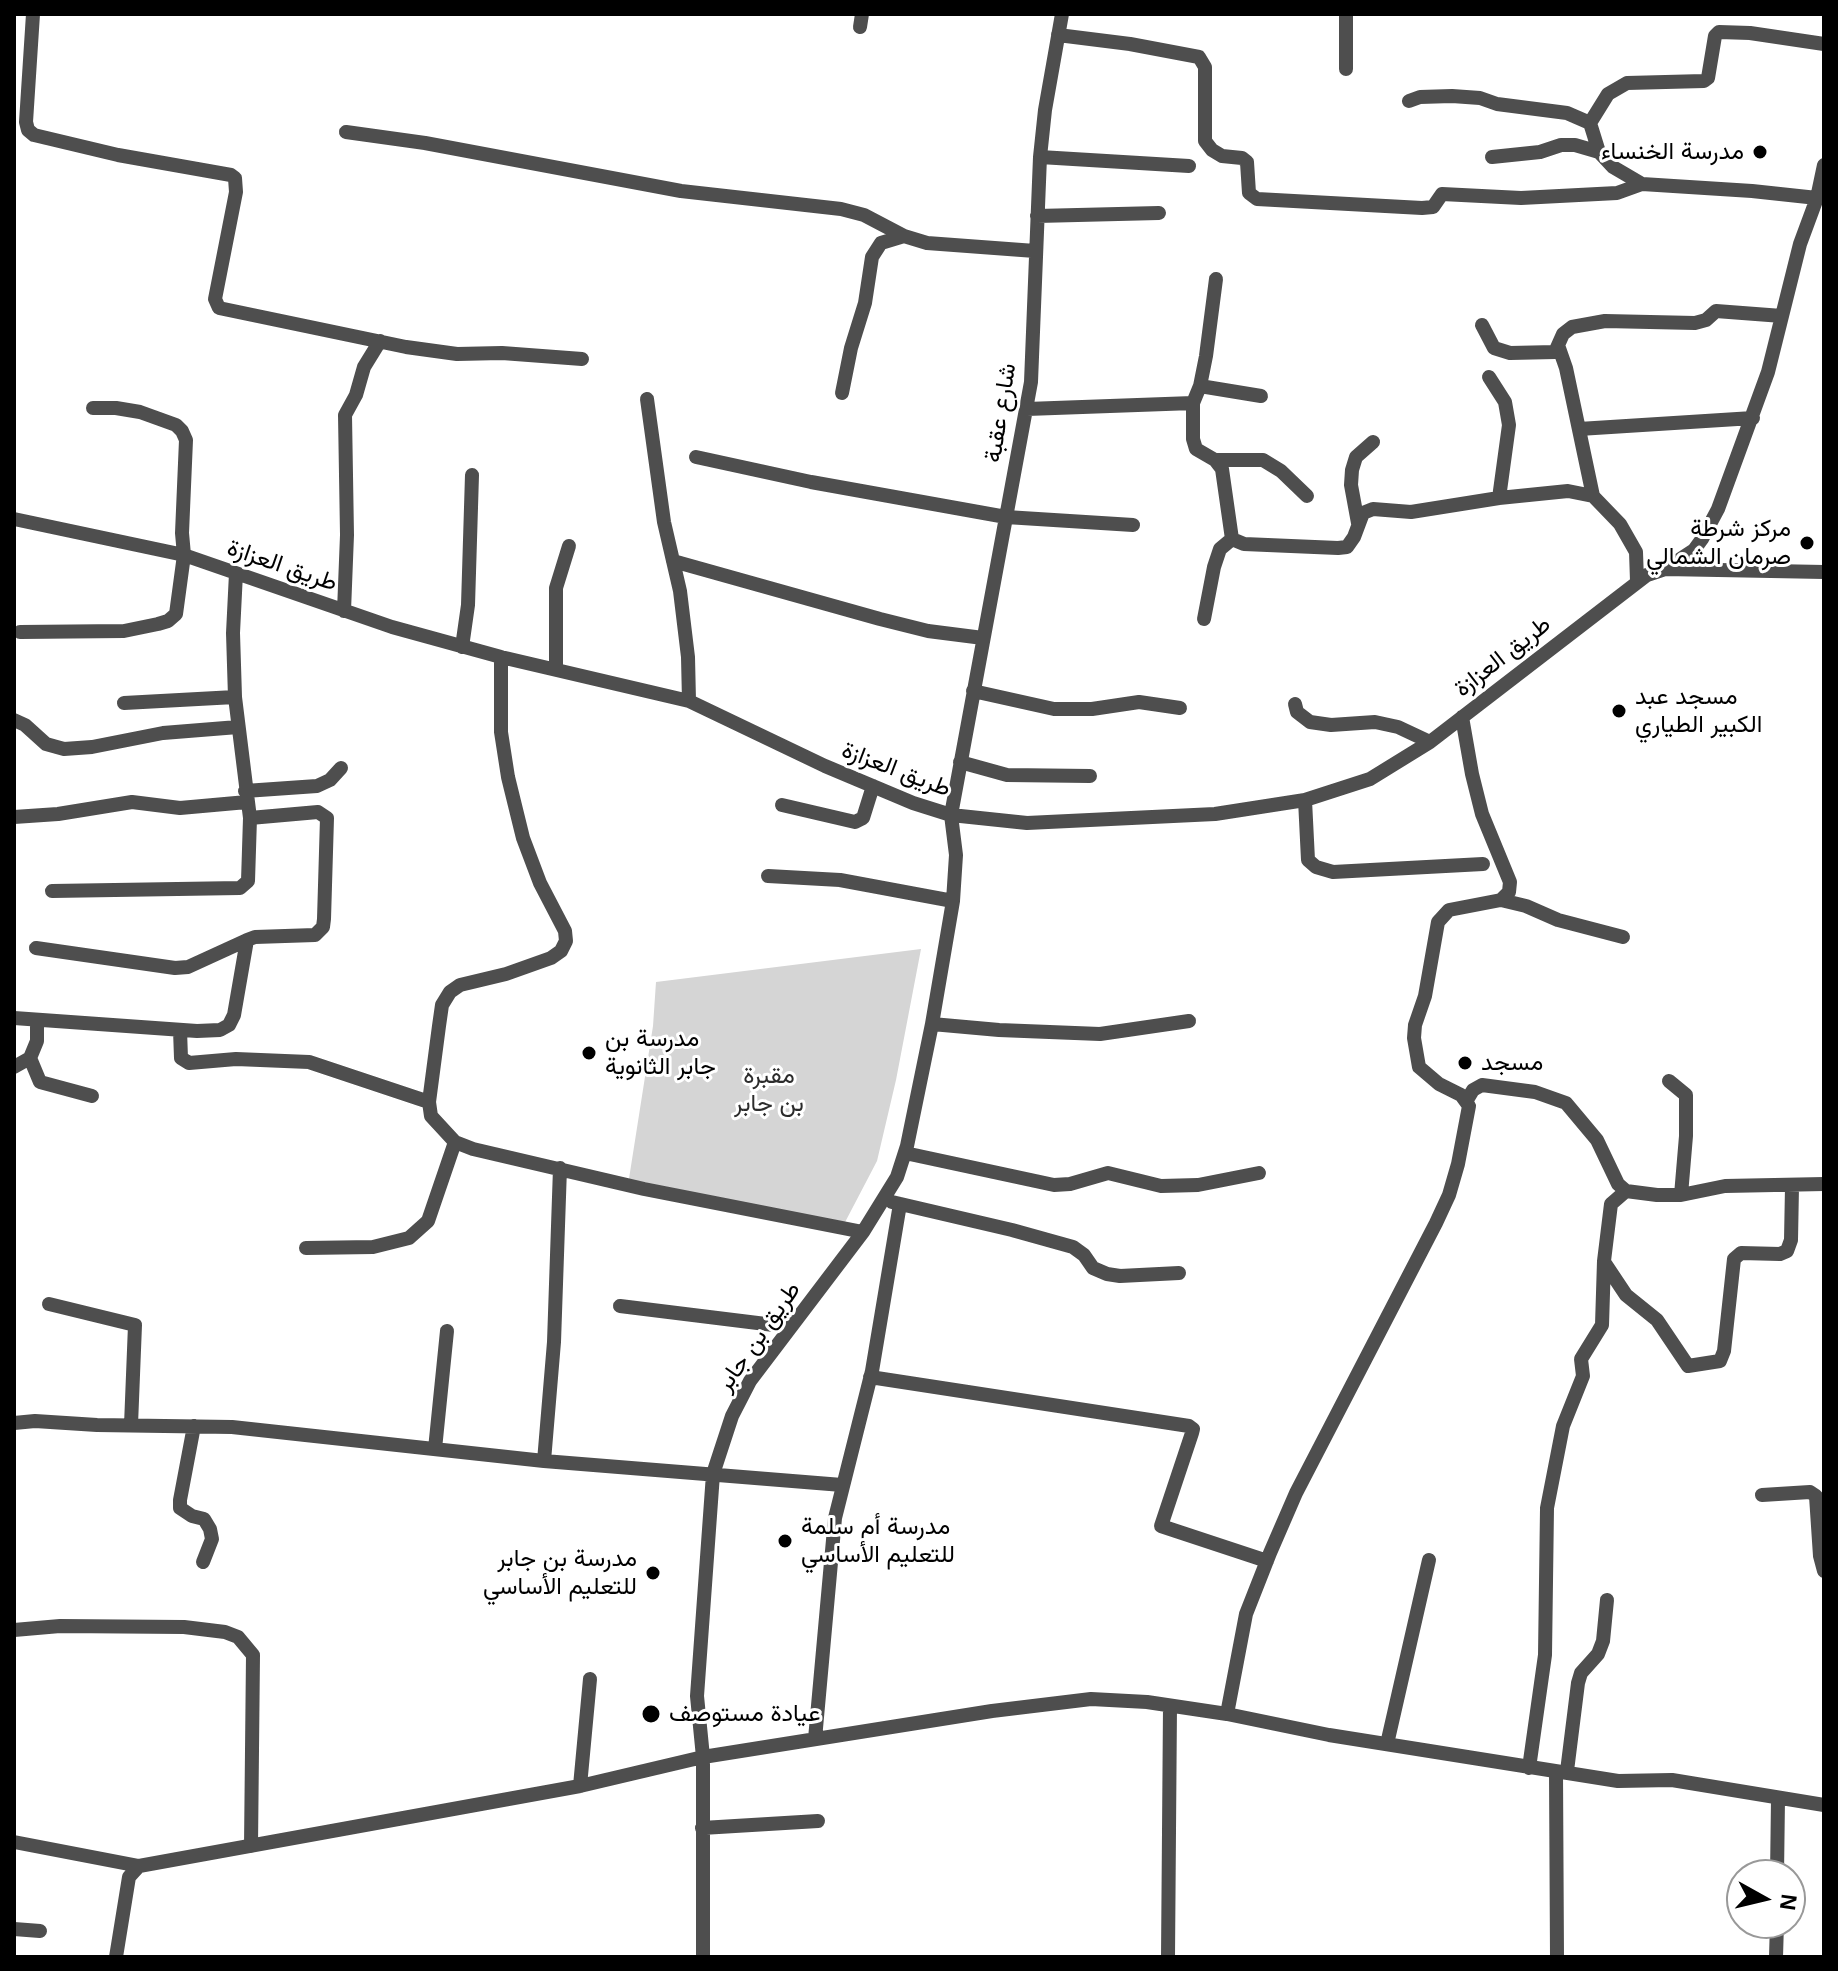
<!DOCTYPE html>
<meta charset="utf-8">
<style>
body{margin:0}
#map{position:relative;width:1838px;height:1971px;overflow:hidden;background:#fff;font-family:Arial,sans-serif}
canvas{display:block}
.frame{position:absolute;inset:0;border:16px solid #000;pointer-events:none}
.north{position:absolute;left:1726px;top:1859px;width:80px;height:80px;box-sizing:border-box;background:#fff;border:2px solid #999;border-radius:50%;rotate:98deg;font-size:22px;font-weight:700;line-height:32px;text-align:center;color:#000}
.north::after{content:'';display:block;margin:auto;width:28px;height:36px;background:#000;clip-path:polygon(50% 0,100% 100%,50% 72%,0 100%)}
</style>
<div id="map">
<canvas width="1838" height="1971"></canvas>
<div class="frame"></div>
<div class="north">N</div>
</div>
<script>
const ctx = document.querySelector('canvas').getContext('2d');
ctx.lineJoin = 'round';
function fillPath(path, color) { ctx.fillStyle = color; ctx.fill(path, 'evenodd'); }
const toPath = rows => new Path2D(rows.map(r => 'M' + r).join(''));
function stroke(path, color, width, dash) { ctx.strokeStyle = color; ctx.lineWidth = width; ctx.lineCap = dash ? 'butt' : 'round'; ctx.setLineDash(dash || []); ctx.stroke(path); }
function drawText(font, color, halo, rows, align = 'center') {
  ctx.font = font + ' Arial,Vazirmatn,sans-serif'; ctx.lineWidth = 6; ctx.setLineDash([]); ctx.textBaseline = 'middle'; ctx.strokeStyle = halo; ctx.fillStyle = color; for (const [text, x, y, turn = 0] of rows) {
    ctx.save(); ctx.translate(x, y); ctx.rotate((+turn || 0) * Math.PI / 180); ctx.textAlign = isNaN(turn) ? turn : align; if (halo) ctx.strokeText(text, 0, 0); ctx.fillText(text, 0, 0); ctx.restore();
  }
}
fillPath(toPath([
 [921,949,896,1080,877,1161,842,1228,628,1185,653,1026,656,982]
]), '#d5d5d5');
stroke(toPath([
 [33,14,26,122,28,130,34,135,118,155,231,175,235,178,236,192,215,299,219,308,406,347,457,354,502,353,582,359],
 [860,27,862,14],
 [1058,35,1130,44,1199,57,1205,67,1205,141,1212,150,1222,156,1242,158,1247,162,1249,193,1257,199,1422,208,1433,207,1442,194,1521,198,1617,193,1642,184],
 [1346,69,1346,14],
 [1409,101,1420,97,1452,96,1480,98,1497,104,1567,113,1590,123,1599,152,1613,167,1642,184,1752,191,1817,198],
 [1590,123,1608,94,1627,83,1704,81,1708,78,1715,36,1719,32,1750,33,1824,44],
 [346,132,425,143,681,191,841,209,864,215,904,236,927,243,1035,251],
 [1040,157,1189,166],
 [1492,157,1540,152,1561,145,1575,145,1599,152],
 [1037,216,1159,213],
 [1216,279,1206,356,1200,386,1193,403,1193,439,1196,449,1215,460,1222,469,1232,539,1244,544,1338,548,1347,547,1354,537,1363,513,1373,509,1411,512,1499,498,1568,491,1593,496,1620,524,1636,552,1637,581],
 [1482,325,1494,348,1510,353,1555,352,1563,334,1572,327,1605,321,1695,323,1706,320,1716,311,1782,316],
 [1559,348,1566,368,1593,496],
 [1489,377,1505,402,1509,425,1499,498],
 [1200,386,1261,396],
 [842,393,851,348,865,303,872,257,881,243,904,236],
 [647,399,664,522,680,591,688,657,689,701],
 [1027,409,1193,403],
 [1579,429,1753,418],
 [696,457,811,482,1006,517,1133,525],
 [1215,460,1263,460,1281,471,1307,496],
 [14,519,184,555,392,627,501,657,689,701,825,766,913,803,951,815,1027,823,1215,814,1305,800,1370,779,1430,742,1647,575,1665,569,1824,572],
 [1358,523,1351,485,1352,470,1356,457,1373,442],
 [673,561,880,619,928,631,983,638],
 [1665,569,1694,550,1702,539,1718,509,1768,372,1800,244,1817,198,1824,165],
 [344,611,347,535,345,415,356,395,364,367,380,341],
 [1204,619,1214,567,1220,549,1232,539],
 [20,632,124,631,158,624,168,621,176,614,184,555,182,533,186,440,182,431,176,425,140,412,116,408,93,408],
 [462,647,468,605,472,475],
 [501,657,501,732,508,777,523,838,540,883,565,931,566,941,561,951,551,958,506,974,460,985,450,992,442,1005,439,1026,429,1102,431,1116,455,1142,473,1149,644,1189,863,1232],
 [556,668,556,588,569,546],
 [973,691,1054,709,1092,709,1139,702,1180,708],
 [124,703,235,697],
 [1295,704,1297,712,1310,722,1331,725,1375,722,1398,727,1430,742],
 [14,720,25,725,46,744,64,749,92,747,163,733,238,727],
 [960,762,1007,775,1090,776],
 [245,791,317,786,330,780,341,768],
 [1305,800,1308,860,1316,867,1333,872,1483,864],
 [782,805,855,822,863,818,873,786],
 [14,817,58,814,132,802,180,808,247,802],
 [768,876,840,880,953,901],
 [52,891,240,888,248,881,250,818,235,697,233,633,236,573],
 [1501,900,1526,906,1558,920,1623,937],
 [36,948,175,968,188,967,247,940],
 [14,1018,197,1031,220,1030,229,1025,234,1015,247,940,255,937,315,935,323,927,324,919,327,818,318,812,250,818],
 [932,1024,999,1030,1100,1034,1189,1021],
 [180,1030,181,1058,189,1063,236,1059,309,1062,429,1102],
 [30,1058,40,1082,92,1096],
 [14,1067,30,1058,37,1041,37,1020],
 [1669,1081,1686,1095,1686,1136,1681,1195],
 [1467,1100,1473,1090,1482,1085,1535,1092,1566,1103,1597,1140,1618,1184,1626,1191,1657,1195,1681,1195,1725,1186,1824,1184],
 [905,1153,1054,1185,1070,1184,1108,1173,1161,1186,1198,1185,1259,1173],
 [892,1202,1012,1230,1073,1247,1084,1255,1093,1268,1107,1274,1120,1276,1179,1273],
 [306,1248,373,1247,409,1238,428,1221,455,1142],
 [1604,1262,1626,1295,1657,1320,1688,1366,1720,1361,1724,1351,1734,1259,1741,1253,1780,1254,1787,1251,1791,1240,1792,1187],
 [49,1304,135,1325,131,1425],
 [620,1306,790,1327],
 [870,1377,1189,1426,1193,1429,1192,1433,1161,1526,1267,1561],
 [14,1423,35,1421,97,1425,232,1427,544,1461,842,1485],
 [194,1426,180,1500,180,1508,192,1516,204,1519,210,1529,212,1539,203,1562],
 [435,1449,447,1331],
 [544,1461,554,1342,560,1168],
 [1762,1495,1810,1492,1816,1496,1820,1556,1824,1571],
 [14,1630,60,1626,184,1627,225,1632,238,1637,253,1655,251,1846],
 [1227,1714,1246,1614,1270,1553,1296,1493,1436,1223,1449,1195,1458,1164,1469,1106,1461,1095,1439,1084,1419,1067,1414,1038,1415,1025,1425,996,1438,922,1449,910,1501,900,1509,892,1510,882,1482,814,1472,774,1462,717],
 [815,1739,835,1518,872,1371,900,1204],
 [1387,1744,1429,1560],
 [1529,1768,1545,1655,1547,1508,1563,1426,1583,1376,1581,1359,1602,1325,1604,1261,1611,1204,1626,1191],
 [1567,1771,1578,1683,1581,1673,1598,1654,1603,1641,1607,1600],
 [1556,1772,1557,1957],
 [580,1786,590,1679],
 [702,1828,818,1821],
 [14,1842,139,1866],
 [1777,1875,1778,1799],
 [14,1929,40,1931],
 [116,1957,129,1877,139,1866,580,1786,703,1757,992,1711,1091,1699,1147,1702,1227,1714,1329,1735,1618,1781,1672,1780,1824,1805],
 [703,1957,703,1757,697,1696,713,1474,732,1416,750,1381,863,1232,897,1177,907,1146,932,1024,953,901,956,855,951,815,1031,382,1040,157,1045,110,1062,14],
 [1168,1957,1170,1706],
 [1776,1957,1777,1923]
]), '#4e4e4e', 14);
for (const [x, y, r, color] of [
 [1760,152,8,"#000"],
 [1807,543,8,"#000"],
 [1619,711,8,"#000"],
 [589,1053,8,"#000"],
 [1465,1063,8,"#000"],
 [785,1541,8,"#000"],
 [653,1573,8,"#000"],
 [651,1714,10,"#000"]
]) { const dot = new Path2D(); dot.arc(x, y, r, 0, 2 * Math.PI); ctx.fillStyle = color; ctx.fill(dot); stroke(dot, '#fff', 3); }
drawText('24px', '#000', '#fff', [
 ["مدرسة الخنساء",1744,152,"right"],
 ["مركز شرطة",1791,529,"right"],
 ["صرمان الشمالي",1791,557,"right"],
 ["مسجد عبد",1635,697],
 ["الكبير الطياري",1635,725],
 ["مدرسة بن",605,1039],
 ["جابر الثانوية",605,1067],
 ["مسجد",1481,1063],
 ["مدرسة أم سلمة",801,1527],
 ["للتعليم الأساسي",801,1555],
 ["مدرسة بن جابر",637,1559,"right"],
 ["للتعليم الأساسي",637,1587,"right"],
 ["عيادة مستوصف",669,1714]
], 'left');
drawText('24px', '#000', '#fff', [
 ["شارع عقبة",1001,413,-81],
 ["طريق العزازة",282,566,19],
 ["طريق العزازة",1503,657,-38],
 ["طريق العزازة",896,770,21],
 ["طريق بن جابر",759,1337,-55]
]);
drawText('24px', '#2c2c2c', '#fff', [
 ["مقبرة",769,1076],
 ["بن جابر",769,1104]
]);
</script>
